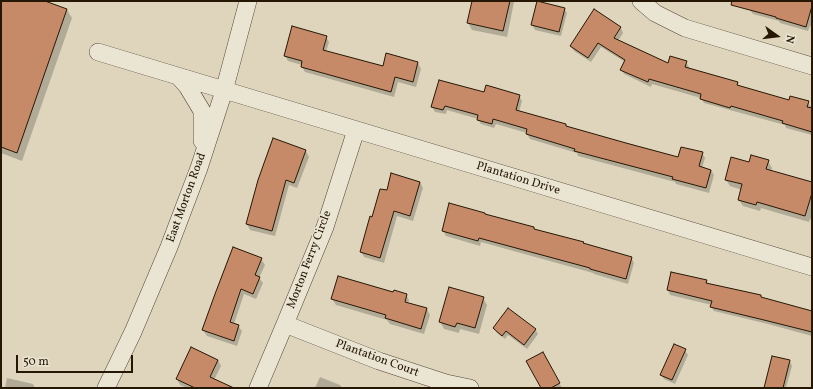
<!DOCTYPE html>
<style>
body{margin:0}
#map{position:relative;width:813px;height:389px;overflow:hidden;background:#ded5bc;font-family:Vollkorn,serif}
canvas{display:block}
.frame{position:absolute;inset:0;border:2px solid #251704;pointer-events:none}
.north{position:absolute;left:757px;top:16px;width:40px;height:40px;-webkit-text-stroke:3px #eae4d3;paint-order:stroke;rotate:104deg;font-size:11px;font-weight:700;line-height:16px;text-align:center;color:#251704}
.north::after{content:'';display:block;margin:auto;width:14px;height:18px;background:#251704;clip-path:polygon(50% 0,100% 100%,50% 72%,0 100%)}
.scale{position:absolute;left:16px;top:355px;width:117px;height:18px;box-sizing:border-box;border:2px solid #251704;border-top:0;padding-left:5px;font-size:12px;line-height:14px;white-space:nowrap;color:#251704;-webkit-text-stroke:3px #eae4d3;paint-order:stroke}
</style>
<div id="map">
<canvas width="813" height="389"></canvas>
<div class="frame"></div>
<div class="north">N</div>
<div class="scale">50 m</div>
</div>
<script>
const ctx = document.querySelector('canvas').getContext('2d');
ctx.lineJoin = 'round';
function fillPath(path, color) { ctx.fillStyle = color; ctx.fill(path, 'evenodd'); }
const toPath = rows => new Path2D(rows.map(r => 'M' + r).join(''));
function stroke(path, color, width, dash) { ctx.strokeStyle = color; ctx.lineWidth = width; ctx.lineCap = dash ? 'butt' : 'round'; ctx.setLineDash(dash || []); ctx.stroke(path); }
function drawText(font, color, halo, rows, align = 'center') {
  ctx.font = font + ' Vollkorn,serif'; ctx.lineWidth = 3; ctx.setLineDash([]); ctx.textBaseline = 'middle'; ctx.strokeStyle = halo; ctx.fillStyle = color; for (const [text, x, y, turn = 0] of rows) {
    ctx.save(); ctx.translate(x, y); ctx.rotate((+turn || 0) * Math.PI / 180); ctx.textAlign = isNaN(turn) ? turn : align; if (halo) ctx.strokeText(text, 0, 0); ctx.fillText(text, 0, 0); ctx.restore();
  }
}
fillPath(toPath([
 [1,1,42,1,67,10,72,18,22,161,1,153],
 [473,1,513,1,514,2,507,37,472,30,468,23],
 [726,1,809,1,812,2,812,26,810,26,808,31,780,23,779,21,753,14,750,10,751,8],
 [537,2,564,9,567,13,561,36,535,30,532,25],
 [594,10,621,28,623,33,618,41,669,64,686,62,689,67,689,69,737,83,740,87,789,102,808,102,811,107,811,109,812,109,812,135,786,128,785,125,704,103,701,98,652,84,651,87,624,74,621,69,625,62,601,47,591,62,574,51,571,46],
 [326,37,329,42,326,52,383,68,418,63,421,69,416,87,398,82,394,97,305,72,302,67,302,65,288,61,285,56],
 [485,93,519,96,522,101,519,112,566,125,567,127,679,158,702,153,705,158,702,168,711,170,714,175,709,193,676,184,675,182,578,156,577,153,530,139,527,134,527,133,496,124,494,128,481,124,478,119,447,110,446,114,435,112,432,107],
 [306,151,309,157,297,188,289,185,275,236,250,230,247,224],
 [768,161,772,168,771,172,812,183,812,220,810,219,809,222,761,208,760,211,743,206,739,200,742,190,730,186,726,180,750,164],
 [420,182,423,188,413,221,397,216,384,263,364,257,361,252,373,218,387,192],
 [450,204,485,214,486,215,534,230,583,243,584,245,631,257,634,263,628,284,594,274,593,273,481,242,480,246,446,236,443,231],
 [261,259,265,265,259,278,263,283,256,299,244,294,234,324,238,326,242,331,237,346,207,336,203,330],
 [672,273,706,281,708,284,812,312,812,336,768,324,714,311,711,307,712,305,670,295,668,290],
 [406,295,409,300,408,304,427,309,430,315,424,334,390,324,387,320,336,305,332,299],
 [483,298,487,305,479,334,460,329,459,333,444,329,440,322],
 [494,328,535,329,538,334,527,349,508,335,505,339,497,333],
 [685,350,688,355,675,384,664,379,661,375],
 [542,353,562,388,542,388],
 [773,357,790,361,792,366,786,388,765,388],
 [218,360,221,366,214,380,217,388,187,388,180,385,177,379],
 [320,377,340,385,342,388,315,388],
 [7,378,33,384,35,388,5,388]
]), '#0003');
const building = toPath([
 [1,1,45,1,67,9,17,153,1,147,1,1],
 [472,1,510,1,503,31,467,23,472,1],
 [537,1,565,8,559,32,531,25,537,1],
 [732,1,812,1,812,6,806,27,776,18,776,17,731,5,732,1],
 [594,9,621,27,614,38,668,63,670,56,687,61,685,67,738,82,737,85,789,100,790,96,809,101,807,107,812,108,812,132,782,123,783,121,731,106,730,108,700,99,701,94,649,79,648,82,620,70,625,60,598,43,588,58,570,46,594,9],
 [292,26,327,36,323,50,383,66,386,53,418,62,413,82,395,77,391,92,301,67,302,61,284,56,292,26],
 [439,80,484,92,486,85,520,95,516,110,566,124,566,126,626,143,678,157,681,147,703,152,699,166,711,170,706,188,672,179,673,177,574,151,575,149,526,134,527,129,493,119,492,124,477,120,478,115,445,106,443,110,431,107,439,80],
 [273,138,306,150,294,183,286,180,272,231,246,224,258,180,273,138],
 [751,155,769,160,766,169,812,182,812,193,805,216,757,202,756,205,738,200,742,184,725,180,731,157,749,162,751,155],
 [391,173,420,182,410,216,394,211,380,258,360,252,370,216,372,217,380,189,387,190,391,173],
 [449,203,485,213,485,214,534,227,534,229,584,242,583,243,632,257,626,279,590,269,590,268,479,238,478,241,442,231,449,203],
 [233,247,262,258,255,275,260,277,253,294,241,289,230,322,239,325,234,341,202,330,215,294,233,247],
 [671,272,707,280,706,283,761,295,761,297,812,311,812,332,764,320,710,307,712,301,667,290,671,272],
 [338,276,393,292,394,290,407,294,405,302,427,308,421,329,385,318,386,315,331,299,338,276],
 [449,287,484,297,475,328,457,323,455,327,439,322,449,287],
 [508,308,536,329,524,345,506,331,502,336,493,328,508,308],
 [674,344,686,349,672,380,660,375,674,344],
 [191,347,218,360,210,377,234,388,195,388,176,379,191,347],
 [543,352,560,383,551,388,541,388,526,361,543,352],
 [772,356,790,360,783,388,764,388,772,356]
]);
fillPath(building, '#c78a68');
stroke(building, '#251704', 1);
const minor = toPath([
 [641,1,655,13,685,28,812,66],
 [98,52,812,267],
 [179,77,187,86,202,111,202,141],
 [285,324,379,361,446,383,470,388],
 [106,388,133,332,169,247,199,168,224,91,248,1],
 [258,388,285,324,325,227,356,130]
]);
stroke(minor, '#534632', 18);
stroke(minor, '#eae4d3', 17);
drawText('12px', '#251704', '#eae4d3', [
 ["Plantation Drive",518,179,17],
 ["East Morton Road",187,198,-70],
 ["Morton Ferry Circle",310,260,-69],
 ["Plantation Court",377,359,20]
]);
</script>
